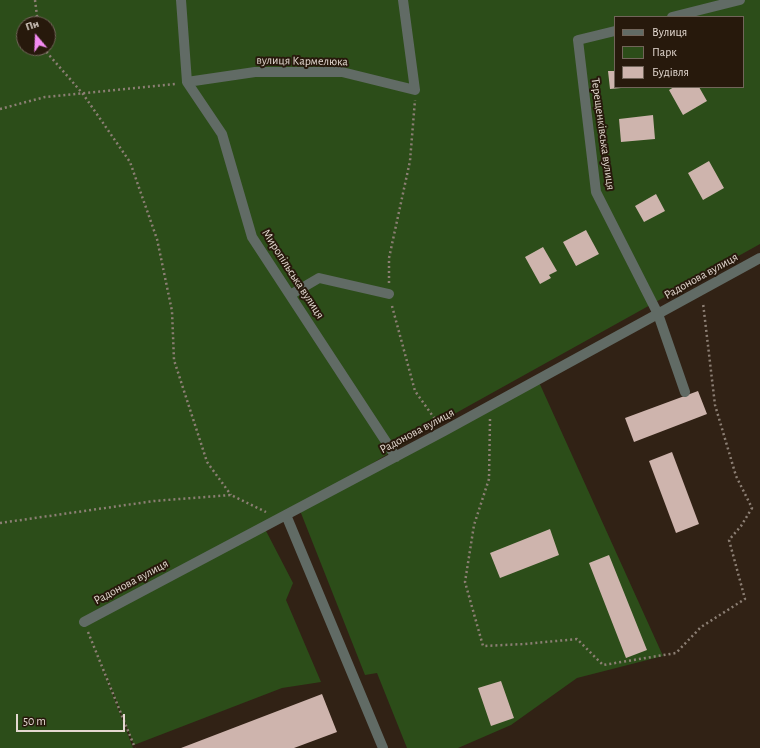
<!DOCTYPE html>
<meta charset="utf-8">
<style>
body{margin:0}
#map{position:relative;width:760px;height:748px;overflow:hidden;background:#312215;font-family:"Alegreya Sans",sans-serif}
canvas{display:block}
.legend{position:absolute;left:614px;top:16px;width:130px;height:72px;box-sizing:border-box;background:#27190c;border:1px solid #72655a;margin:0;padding:5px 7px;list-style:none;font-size:12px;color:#e3d8d0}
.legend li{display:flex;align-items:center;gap:8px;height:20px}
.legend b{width:20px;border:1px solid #72655a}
.north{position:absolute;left:16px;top:16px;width:40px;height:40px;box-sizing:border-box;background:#27190c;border:1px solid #72655a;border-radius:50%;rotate:341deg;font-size:11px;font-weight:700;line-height:16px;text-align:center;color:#e3d8d0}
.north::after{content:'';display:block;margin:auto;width:14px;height:18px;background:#f38af1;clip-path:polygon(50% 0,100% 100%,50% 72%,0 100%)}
.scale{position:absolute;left:16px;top:714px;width:109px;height:18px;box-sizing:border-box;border:2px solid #e3d8d0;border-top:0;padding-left:5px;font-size:12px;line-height:14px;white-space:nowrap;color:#e3d8d0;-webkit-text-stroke:3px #27190c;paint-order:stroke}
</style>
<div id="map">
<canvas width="760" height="748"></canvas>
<ul class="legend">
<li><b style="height:5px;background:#616b65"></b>Вулиця</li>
<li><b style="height:11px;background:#2c4d19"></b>Парк</li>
<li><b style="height:11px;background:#ceb4ad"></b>Будівля</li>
</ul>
<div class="north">Пн</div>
<div class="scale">50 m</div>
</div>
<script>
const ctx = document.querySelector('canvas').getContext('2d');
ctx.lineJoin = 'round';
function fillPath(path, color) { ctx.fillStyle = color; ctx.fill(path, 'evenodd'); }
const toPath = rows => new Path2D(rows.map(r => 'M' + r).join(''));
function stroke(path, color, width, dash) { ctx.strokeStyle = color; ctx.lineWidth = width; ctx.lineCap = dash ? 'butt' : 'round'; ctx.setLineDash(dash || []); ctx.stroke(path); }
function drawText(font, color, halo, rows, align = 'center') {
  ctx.font = font + ' "Alegreya Sans",sans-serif'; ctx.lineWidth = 4; ctx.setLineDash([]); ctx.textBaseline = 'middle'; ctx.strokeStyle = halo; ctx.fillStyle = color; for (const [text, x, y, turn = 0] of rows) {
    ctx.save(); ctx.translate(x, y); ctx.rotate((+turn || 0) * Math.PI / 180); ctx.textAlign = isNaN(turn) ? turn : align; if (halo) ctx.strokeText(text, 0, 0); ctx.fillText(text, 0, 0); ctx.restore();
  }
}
fillPath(toPath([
 [0,0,760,0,760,244,438,423,308,503,538,380,663,656,577,678,511,725,458,748,407,748,377,673,365,675,299,508,264,527,293,583,286,600,321,682,282,688,134,745,99,658,133,748,0,748],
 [615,17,743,17,743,87,615,87],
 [24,24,48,24,48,48,24,48]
]), '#2c4d19');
fillPath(toPath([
 [608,71,615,71,615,87,621,88,610,89],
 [674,87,699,87,707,101,683,115,669,90],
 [653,115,655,139,621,142,619,119],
 [709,161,724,188,703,200,688,173],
 [656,194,665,211,644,222,635,206],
 [586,230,599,254,576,266,563,242],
 [543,247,557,271,549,275,551,278,540,284,525,257],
 [698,391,707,414,634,442,625,418],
 [672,452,699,524,676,533,649,461],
 [550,529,559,555,500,578,490,553],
 [609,555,647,650,626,658,589,563],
 [501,681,514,718,491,726,478,688],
 [322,694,337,732,294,748,181,748]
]), '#ceb4ad');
stroke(toPath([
 [35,0,38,24],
 [43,48,83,94,130,162,157,239,172,311,174,360,207,462,231,495],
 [0,109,45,97,175,84],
 [389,283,389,258,410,161,415,100],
 [392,306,415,391,437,422],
 [490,419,489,479,474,525,465,582,483,646,525,644,577,639,603,665,676,653,701,627,745,599,729,540,741,526,752,508,736,476,715,405,703,303],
 [0,523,154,501,231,495,266,512],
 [88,632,135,748]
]), '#8c7f74', 2.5, [2, 3]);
stroke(toPath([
 [181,0,187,82,222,134,252,237,396,457],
 [672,17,740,0],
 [615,31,578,40,596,192,658,314,685,392],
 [187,82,255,72,342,72,415,90,403,0],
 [290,295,319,278,389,294],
 [286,515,383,748],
 [84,622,444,431,760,258]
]), '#616b65', 10);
drawText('12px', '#e3d8d0', '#27190c', [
 ["вулиця Кармелюка",302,61,1],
 ["Терещенківська вулиця",603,134,82],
 ["Миропільська вулиця",293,274,57],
 ["Радонова вулиця",701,276,-29],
 ["Радонова вулиця",417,431,-28],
 ["Радонова вулиця",131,582,-28]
]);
</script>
